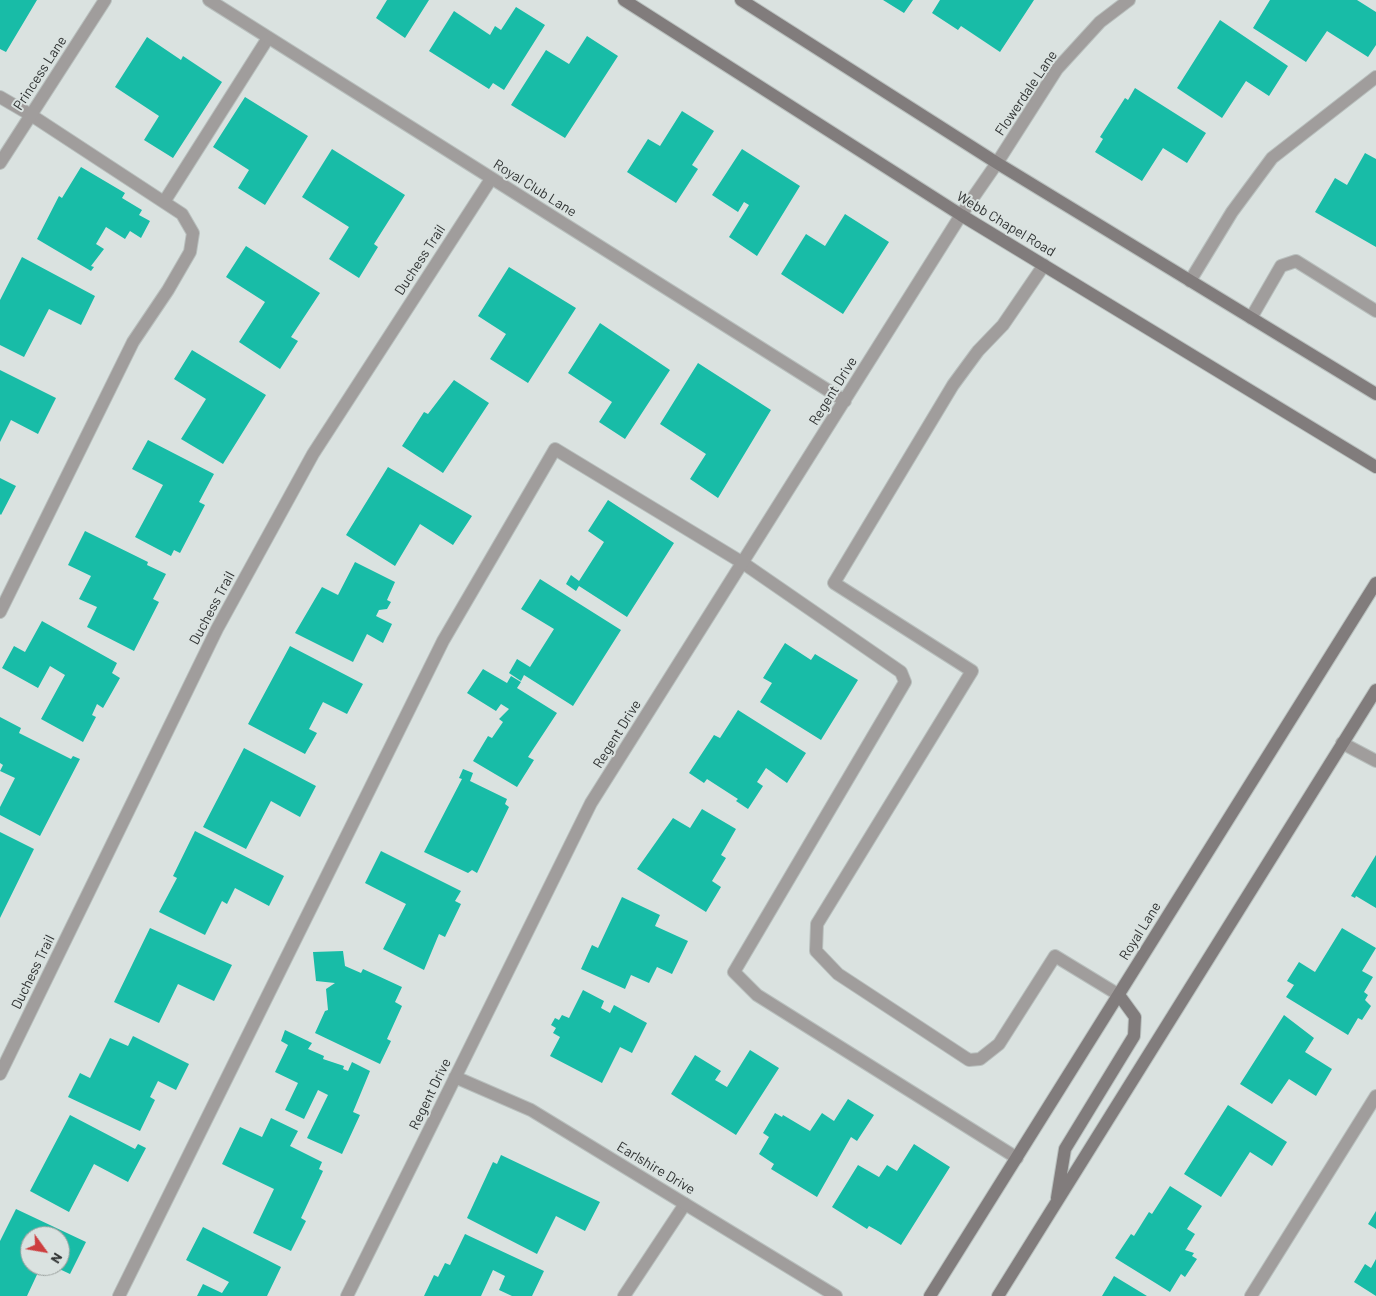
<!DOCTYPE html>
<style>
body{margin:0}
#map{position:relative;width:1376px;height:1296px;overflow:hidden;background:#dae2e0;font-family:Barlow,sans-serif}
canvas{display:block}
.north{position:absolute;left:20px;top:1226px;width:50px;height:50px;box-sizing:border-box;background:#dae2e0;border:1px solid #969c9a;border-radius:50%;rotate:122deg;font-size:14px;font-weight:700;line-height:20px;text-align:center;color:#2f3232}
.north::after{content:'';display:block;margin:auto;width:18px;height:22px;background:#cd3e3f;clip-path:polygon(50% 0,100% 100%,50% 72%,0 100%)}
</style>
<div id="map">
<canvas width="1376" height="1296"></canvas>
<div class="north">N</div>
</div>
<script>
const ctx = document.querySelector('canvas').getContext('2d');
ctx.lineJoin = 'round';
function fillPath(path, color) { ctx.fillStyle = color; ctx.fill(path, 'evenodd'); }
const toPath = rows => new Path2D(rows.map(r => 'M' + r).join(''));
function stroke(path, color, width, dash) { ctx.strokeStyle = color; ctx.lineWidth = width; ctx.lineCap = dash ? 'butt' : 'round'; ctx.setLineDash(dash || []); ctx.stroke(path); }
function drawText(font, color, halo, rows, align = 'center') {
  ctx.font = font + ' Barlow,sans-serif'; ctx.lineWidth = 4; ctx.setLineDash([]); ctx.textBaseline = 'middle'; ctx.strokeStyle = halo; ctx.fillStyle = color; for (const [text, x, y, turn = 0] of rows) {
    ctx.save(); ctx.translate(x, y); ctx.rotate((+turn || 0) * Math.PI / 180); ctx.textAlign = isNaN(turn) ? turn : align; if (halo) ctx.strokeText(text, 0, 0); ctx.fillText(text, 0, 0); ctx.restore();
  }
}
fillPath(toPath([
 [0,0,37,0,6,52,0,49],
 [387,0,429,0,405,38,376,18],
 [883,0,913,0,904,13],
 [940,0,1034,0,1000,52,961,26,958,30,932,13],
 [1270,0,1357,0,1376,12,1376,45,1368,57,1327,31,1306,62,1253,28],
 [516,7,545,25,504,90,493,83,489,89,429,51,454,11,490,35,495,26,501,30],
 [1220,20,1288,66,1269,96,1246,81,1222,118,1177,88],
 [587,36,618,56,565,138,511,105,546,50,569,64],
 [147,37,181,60,183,56,222,82,173,158,144,140,159,116,115,87],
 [1135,88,1206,133,1187,163,1163,148,1142,181,1095,152,1103,139,1100,137,1125,98,1128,100],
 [245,97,308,136,265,205,238,188,249,170,213,147],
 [682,111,714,131,692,165,698,169,676,203,627,172,648,139,660,146],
 [332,149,405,195,374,244,378,247,359,278,329,259,349,227,302,197],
 [742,149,800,186,757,256,729,237,749,205,744,202,738,212,712,195],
 [1365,153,1376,159,1376,247,1315,212,1335,178,1347,185],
 [81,167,125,193,122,198,142,210,139,215,150,221,141,238,130,231,125,239,106,227,96,244,104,249,91,266,94,267,91,271,37,239,59,196,62,198],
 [845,214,889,242,843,314,781,274,806,234,825,246],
 [246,246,320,293,291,337,298,341,280,369,239,342,265,302,226,277],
 [22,257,95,296,81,325,49,309,24,357,0,345,0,300],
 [509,267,576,308,528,383,490,359,506,334,478,316],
 [600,323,670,370,625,439,599,422,612,402,568,373],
 [192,350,266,395,223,464,181,439,206,399,174,379],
 [698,363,771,410,718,498,690,479,706,454,660,424],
 [0,370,56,398,38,434,11,420,0,442],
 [454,380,489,403,443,473,402,446,424,412,428,414],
 [148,440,214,474,199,502,205,505,180,553,174,550,171,556,135,537,163,485,132,469],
 [388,467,472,516,453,545,420,524,395,566,346,535],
 [0,478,16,486,1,515,0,514],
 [608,500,674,543,627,617,579,586,576,591,566,584,571,575,579,581,604,542,588,531],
 [85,531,148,562,147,565,166,574,153,599,159,602,134,651,87,627,97,607,79,599,91,576,68,565],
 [355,562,395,582,387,600,391,602,387,609,379,610,376,616,392,624,383,643,367,634,353,662,295,633,322,587,338,595],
 [540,579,621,630,573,706,524,675,521,681,509,673,517,659,530,667,554,629,521,609],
 [42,621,117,663,112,673,120,678,103,708,97,704,92,715,96,717,83,742,41,719,65,675,50,666,38,688,2,668,14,646,25,652],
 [785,643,811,660,815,654,858,680,821,740,760,702,772,683,763,678],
 [290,646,363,684,347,714,323,702,309,729,317,733,305,754,248,724],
 [483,669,507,683,511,676,521,682,517,688,557,713,528,757,534,760,517,787,473,761,488,736,492,738,503,722,499,719,509,709,501,704,496,711,467,693],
 [738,710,806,753,787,783,766,768,757,782,763,786,748,809,736,801,738,799,707,779,704,783,689,773,714,735,720,738],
 [0,717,21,728,19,733,71,759,73,756,80,759,40,836,0,815,0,807,15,778,0,771,3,765,0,763],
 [244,748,316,786,300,817,271,801,246,849,203,827],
 [463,769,473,773,470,781,507,799,505,804,509,807,477,873,472,870,468,873,424,852,462,779,459,778],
 [702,809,736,829,721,855,726,858,712,881,721,887,706,912,637,869,673,818,690,828],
 [195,831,284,876,269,906,235,888,227,904,222,901,205,935,159,912,177,878,173,876],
 [0,832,34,849,0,918],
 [381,851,461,891,455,901,461,904,445,937,439,934,424,970,383,949,406,904,365,883],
 [1376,855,1376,908,1356,896,1355,898,1351,896],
 [622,897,660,915,655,926,688,941,672,974,657,967,649,983,631,975,625,989,581,969,592,945,598,948],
 [150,928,232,965,214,1001,178,984,159,1023,114,1002],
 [1342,928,1376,948,1362,971,1373,977,1364,992,1368,995,1365,1000,1371,1006,1362,1020,1358,1018,1348,1035,1286,997,1294,985,1287,981,1299,962,1315,972],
 [343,951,345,966,361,973,363,969,402,987,395,1002,402,1006,387,1039,391,1041,380,1064,315,1033,325,1011,328,1010,326,989,335,983,316,981,313,952],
 [583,990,604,1001,601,1008,610,1013,614,1005,647,1023,632,1053,620,1047,602,1083,550,1056,560,1037,553,1033,556,1028,551,1025,555,1018,559,1020,562,1015,569,1018],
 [1284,1015,1314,1038,1305,1052,1332,1069,1316,1096,1289,1079,1272,1104,1240,1084],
 [285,1030,312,1043,308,1049,324,1056,323,1059,344,1066,343,1069,348,1071,352,1062,370,1071,353,1112,360,1115,342,1154,307,1138,328,1095,318,1090,304,1119,285,1110,298,1083,275,1072,288,1045,281,1041],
 [133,1036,189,1064,176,1090,158,1081,150,1097,155,1100,140,1131,68,1097,80,1073,90,1078,110,1038,128,1046],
 [750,1050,779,1068,736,1135,671,1094,695,1055,721,1071,715,1080,727,1087],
 [848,1099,874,1115,857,1141,851,1137,817,1197,771,1169,774,1164,759,1154,769,1137,763,1133,775,1113,782,1117,783,1115,810,1131,822,1113,834,1121],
 [1228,1105,1287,1142,1272,1166,1250,1152,1221,1197,1184,1174],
 [70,1115,135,1149,138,1144,146,1148,128,1182,94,1164,69,1212,30,1191],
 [271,1118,298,1131,290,1146,322,1162,319,1169,323,1171,301,1218,306,1221,291,1251,253,1233,274,1189,222,1164,240,1127,262,1137],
 [914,1144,950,1167,901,1245,878,1231,869,1226,867,1229,832,1207,858,1165,879,1177,887,1165,897,1171],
 [501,1155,600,1202,585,1231,556,1216,537,1254,467,1218,493,1162,497,1164],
 [1170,1186,1202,1206,1187,1229,1195,1234,1185,1250,1194,1253,1192,1256,1197,1259,1185,1277,1181,1274,1170,1292,1115,1258,1131,1234,1134,1236,1149,1212,1152,1214],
 [16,1209,86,1242,70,1274,53,1266,60,1266,60,1236,30,1236,30,1266,41,1266,27,1296,0,1296,0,1241],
 [1376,1211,1376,1229,1368,1224],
 [203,1227,281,1267,267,1296,197,1296,203,1284,222,1293,229,1282,186,1260],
 [465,1234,544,1271,532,1296,512,1296,499,1290,505,1276,493,1270,481,1296,424,1296,434,1275,438,1277,445,1263,450,1265],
 [1376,1259,1376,1296,1354,1282,1365,1264,1371,1268],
 [1114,1276,1147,1296,1102,1296]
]), '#18bca7');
const service = toPath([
 [0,97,31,115,182,214,193,233,190,252,168,290,133,342,0,612],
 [164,202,268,38],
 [1044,265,1003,325,978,351,953,385,834,583,972,671,817,924,816,951,838,974,969,1060,980,1059,999,1044,1055,956,1119,995],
 [1190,281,1232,212,1272,158,1376,77],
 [1251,318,1281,266,1296,261,1376,311],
 [119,1296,443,641,555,449,743,563,901,672,905,682,734,972,757,995,1017,1158],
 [624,1296,685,1204],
 [1251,1296,1376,1096]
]);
const minor = toPath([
 [209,0,845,401],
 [0,163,105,0],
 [1342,743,1376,761],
 [0,1074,217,629,313,454,491,179],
 [455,1077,531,1110,836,1296],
 [347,1296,591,803,961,215,997,163,1057,69,1100,22,1129,0]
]);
const secondary = toPath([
 [624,0,961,215,1376,467],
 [741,0,997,163,1376,394],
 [1057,1198,1065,1149,1134,1036,1135,1017,1119,995],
 [930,1296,1376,583],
 [998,1296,1376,690]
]);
stroke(service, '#b8bfbd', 14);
stroke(minor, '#b8bfbd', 14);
stroke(secondary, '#b8bfbd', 14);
stroke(service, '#a09d9c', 12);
stroke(minor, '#a09d9c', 12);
stroke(secondary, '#817c7c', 12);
drawText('14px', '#2f3232', '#dae2e0', [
 ["Princess Lane",40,73,-57],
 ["Flowerdale Lane",1026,93,-56],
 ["Royal Club Lane",535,188,32],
 ["Webb Chapel Road",1006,224,31],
 ["Duchess Trail",420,260,-57],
 ["Regent Drive",833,391,-58],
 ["Duchess Trail",212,608,-62],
 ["Regent Drive",617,734,-58],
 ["Royal Lane",1140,931,-58],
 ["Duchess Trail",33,972,-64],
 ["Regent Drive",430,1094,-64],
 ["Earlshire Drive",656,1168,31]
]);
</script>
